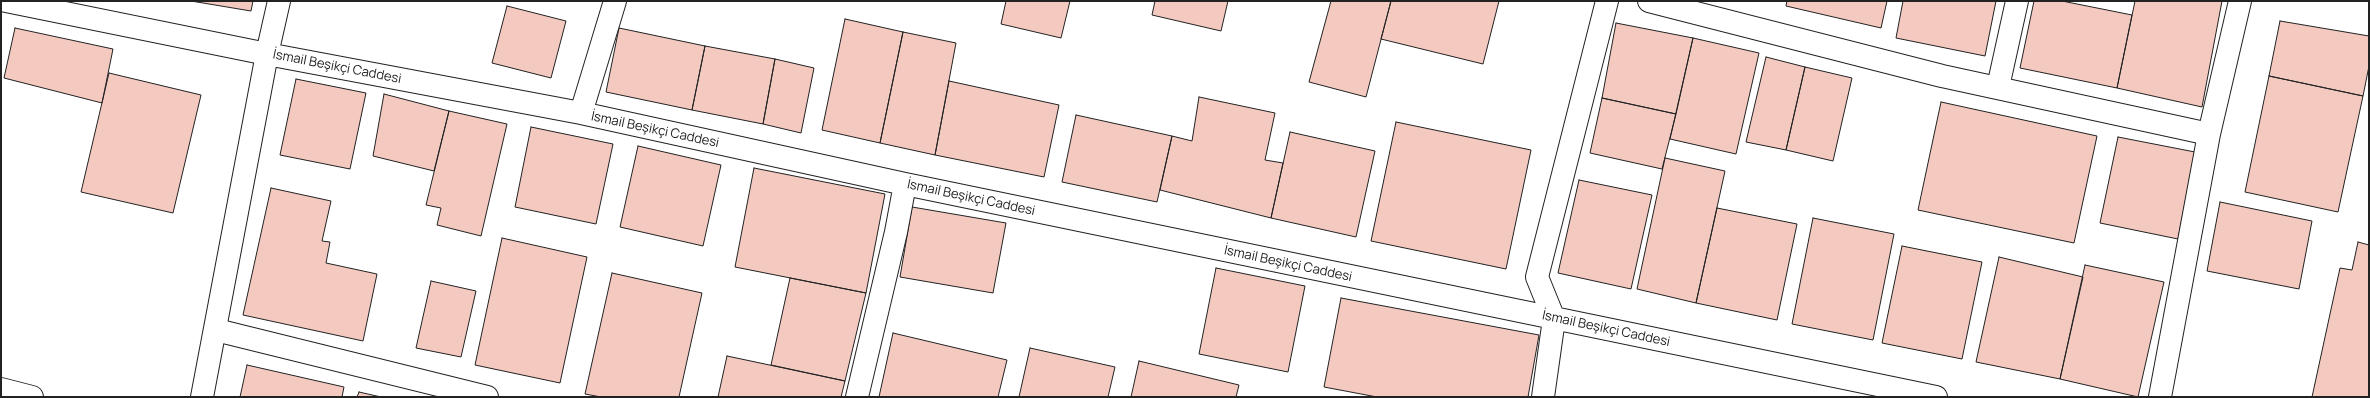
<!DOCTYPE html>
<meta charset="utf-8">
<style>
body{margin:0}
#map{position:relative;width:2370px;height:398px;overflow:hidden;background:#fff;font-family:Manrope,sans-serif}
canvas{display:block}
.frame{position:absolute;inset:0;border:2px solid #222;pointer-events:none}
</style>
<div id="map">
<canvas width="2370" height="398"></canvas>
<div class="frame"></div>
</div>
<script>
const ctx = document.querySelector('canvas').getContext('2d');
ctx.lineJoin = 'round';
function fillPath(path, color) { ctx.fillStyle = color; ctx.fill(path, 'evenodd'); }
const toPath = rows => new Path2D(rows.map(r => 'M' + r).join(''));
function stroke(path, color, width, dash) { ctx.strokeStyle = color; ctx.lineWidth = width; ctx.lineCap = dash ? 'butt' : 'round'; ctx.setLineDash(dash || []); ctx.stroke(path); }
function drawText(font, color, halo, rows, align = 'center') {
  ctx.font = font + ' Manrope,sans-serif'; ctx.lineWidth = 3; ctx.setLineDash([]); ctx.textBaseline = 'middle'; ctx.strokeStyle = halo; ctx.fillStyle = color; for (const [text, x, y, turn = 0] of rows) {
    ctx.save(); ctx.translate(x, y); ctx.rotate((+turn || 0) * Math.PI / 180); ctx.textAlign = isNaN(turn) ? turn : align; if (halo) ctx.strokeText(text, 0, 0); ctx.fillText(text, 0, 0); ctx.restore();
  }
}
const building = toPath([
 [191,1,253,1,251,11,191,1],
 [1006,1,1070,1,1061,38,1001,24,1006,1],
 [1155,1,1228,1,1221,31,1152,15,1155,1],
 [1331,1,1391,1,1366,97,1309,82,1331,1],
 [1391,1,1499,1,1483,64,1381,39,1391,1],
 [1787,1,1887,1,1881,28,1786,6,1787,1],
 [1903,1,1996,1,1985,56,1896,38,1903,1],
 [2034,1,2062,1,2132,15,2117,88,2020,68,2034,1],
 [2135,1,2222,1,2202,107,2117,88,2135,1],
 [507,6,566,21,551,78,492,63,507,6],
 [845,19,903,32,880,143,822,130,845,19],
 [2280,21,2369,36,2369,66,2363,96,2269,76,2280,21],
 [1616,23,1693,38,1676,114,1602,98,1616,23],
 [15,28,113,49,102,103,4,78,15,28],
 [619,28,705,46,692,110,606,92,619,28],
 [903,32,956,43,935,155,880,143,903,32],
 [1693,38,1759,53,1736,154,1670,139,1693,38],
 [705,46,775,59,763,124,692,110,705,46],
 [1766,57,1805,67,1786,150,1746,142,1766,57],
 [775,59,814,68,801,133,763,124,775,59],
 [1805,67,1852,78,1833,161,1786,150,1805,67],
 [109,73,201,95,173,213,81,192,109,73],
 [2269,76,2363,96,2338,212,2245,192,2269,76],
 [296,79,366,93,350,169,280,155,296,79],
 [949,81,1059,105,1044,177,935,155,949,81],
 [384,94,449,111,434,171,373,156,384,94],
 [1199,97,1275,113,1265,160,1283,163,1271,218,1160,190,1172,136,1192,141,1199,97],
 [1602,98,1676,114,1662,169,1590,153,1602,98],
 [1941,102,2097,136,2074,243,1918,210,1941,102],
 [449,111,507,124,481,236,437,225,441,208,426,205,449,111],
 [1076,115,1172,136,1157,202,1062,182,1076,115],
 [1396,122,1531,150,1506,269,1371,241,1396,122],
 [531,127,613,144,596,224,515,207,531,127],
 [1290,132,1375,151,1356,237,1271,218,1290,132],
 [2118,137,2195,152,2178,239,2100,223,2118,137],
 [638,146,721,165,703,246,620,227,638,146],
 [1665,158,1725,171,1696,303,1637,289,1665,158],
 [754,168,885,194,866,293,735,267,754,168],
 [1579,180,1652,195,1631,289,1558,273,1579,180],
 [271,188,331,201,322,241,330,242,326,263,377,274,363,341,243,315,271,188],
 [2220,202,2312,221,2299,289,2207,271,2220,202],
 [912,207,1006,223,993,293,900,277,912,207],
 [1717,208,1797,224,1777,320,1696,303,1717,208],
 [1813,218,1894,234,1873,340,1792,324,1813,218],
 [502,238,587,257,560,383,475,365,502,238],
 [2358,242,2369,245,2369,397,2312,397,2340,268,2352,270,2358,242],
 [1902,246,1982,262,1962,359,1882,343,1902,246],
 [1999,257,2083,277,2060,379,1976,362,1999,257],
 [2085,265,2164,282,2138,397,2060,379,2085,265],
 [1216,268,1305,286,1288,372,1199,354,1216,268],
 [612,273,702,293,679,397,601,397,585,394,612,273],
 [790,278,866,293,845,381,771,365,790,278],
 [431,281,476,291,461,357,416,348,431,281],
 [1341,298,1539,335,1528,397,1377,397,1324,387,1341,298],
 [893,333,1007,360,998,397,879,397,893,333],
 [1030,348,1115,367,1108,397,1019,397,1030,348],
 [727,356,845,381,841,397,718,397,727,356],
 [1139,361,1239,385,1236,397,1131,397,1139,361],
 [247,365,344,387,342,397,240,397,247,365],
 [359,392,381,397,357,397,359,392]
]);
fillPath(building, '#f3c9c0');
stroke(building, '#222', 1);
const minor = toPath([
 [6,1,267,54,581,113,905,184,1936,397],
 [1649,1,1942,76,2209,134],
 [1998,87,2017,1],
 [581,113,615,1],
 [216,330,487,397],
 [1,389,32,397],
 [202,397,267,54,279,1],
 [857,397,896,232,905,184],
 [1543,397,1554,319,1537,277,1607,1],
 [2160,397,2209,134,2240,1]
]);
stroke(minor, '#222', 24);
stroke(minor, '#fff', 22);
drawText('13px', '#222', '#fff', [
 ["İsmail Beşikçi Caddesi",337,67,11],
 ["İsmail Beşikçi Caddesi",655,130,12],
 ["İsmail Beşikçi Caddesi",971,198,12],
 ["İsmail Beşikçi Caddesi",1288,264,12],
 ["İsmail Beşikçi Caddesi",1606,329,12]
]);
</script>
